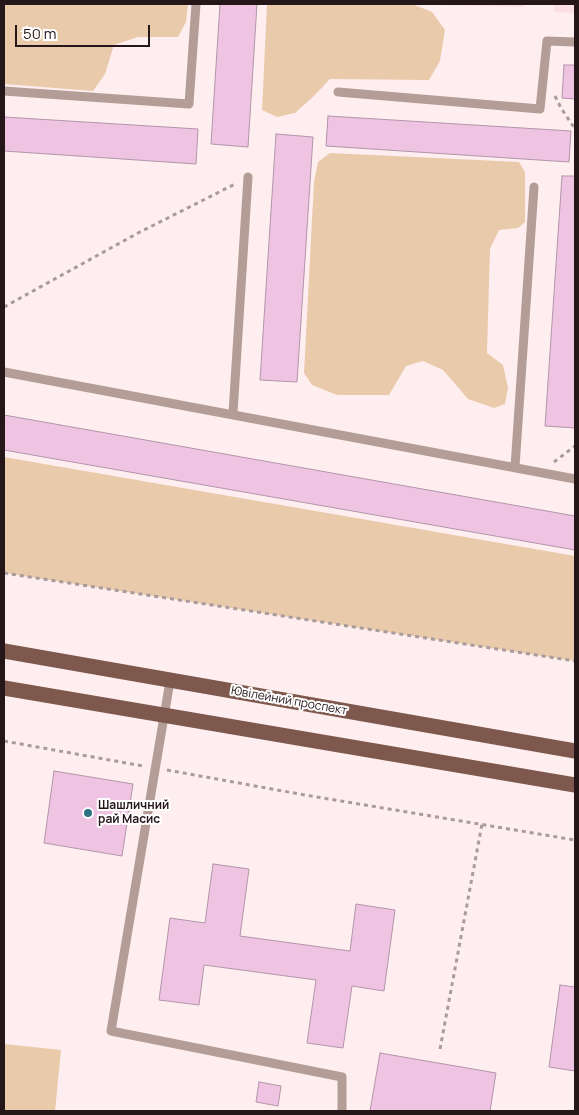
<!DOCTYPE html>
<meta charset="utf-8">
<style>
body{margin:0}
#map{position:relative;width:579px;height:1115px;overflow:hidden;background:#feeef0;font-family:Manrope,sans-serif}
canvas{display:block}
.frame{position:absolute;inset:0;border:5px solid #251719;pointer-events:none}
.scale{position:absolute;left:15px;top:25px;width:135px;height:22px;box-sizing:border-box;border:2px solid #251719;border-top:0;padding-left:6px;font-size:15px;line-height:18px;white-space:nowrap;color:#251719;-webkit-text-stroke:4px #fff;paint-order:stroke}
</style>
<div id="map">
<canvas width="579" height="1115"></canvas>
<div class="frame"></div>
<div class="scale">50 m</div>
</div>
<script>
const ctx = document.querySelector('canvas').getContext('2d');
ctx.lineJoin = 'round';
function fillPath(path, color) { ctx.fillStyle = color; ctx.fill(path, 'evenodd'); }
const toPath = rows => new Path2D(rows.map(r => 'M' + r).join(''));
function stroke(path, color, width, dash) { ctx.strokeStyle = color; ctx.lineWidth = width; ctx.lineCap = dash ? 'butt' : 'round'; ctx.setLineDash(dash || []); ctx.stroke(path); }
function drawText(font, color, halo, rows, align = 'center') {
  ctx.font = font + ' Manrope,sans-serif'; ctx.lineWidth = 4; ctx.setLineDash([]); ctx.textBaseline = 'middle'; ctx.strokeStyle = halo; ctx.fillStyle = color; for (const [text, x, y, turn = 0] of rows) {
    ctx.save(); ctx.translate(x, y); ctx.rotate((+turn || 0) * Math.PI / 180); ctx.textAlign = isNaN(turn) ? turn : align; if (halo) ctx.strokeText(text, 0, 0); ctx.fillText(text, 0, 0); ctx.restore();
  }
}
fillPath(toPath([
 [434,4,524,4,524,7,435,5],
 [554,4,575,4,575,13,554,12]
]), '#fcdfe3');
fillPath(toPath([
 [4,4,188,4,186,22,178,37,138,37,114,45,105,74,93,91,4,84],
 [267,4,412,4,432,12,445,30,440,61,429,80,330,79,314,96,295,113,277,117,262,110],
 [330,153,519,162,525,172,525,222,518,228,499,230,490,249,487,353,503,365,508,388,505,404,494,408,468,399,443,370,423,361,406,366,389,395,337,395,312,385,304,373,314,182,318,162],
 [4,457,575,556,575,661,4,573],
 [4,1044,61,1050,55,1111,4,1111]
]), '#e9cbac');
const building = toPath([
 [220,4,257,4,248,147,211,144,220,4],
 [564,65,575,65,575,99,562,98,564,65],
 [328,116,571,131,569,162,326,146,328,116],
 [4,117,198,129,196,164,4,151,4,117],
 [276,134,313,137,297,382,260,380,276,134],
 [562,176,575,176,575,428,545,426,562,176],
 [4,415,575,516,575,550,4,450,4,415],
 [54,771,133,784,122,856,44,843,54,771],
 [213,864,249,869,240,936,350,951,356,904,395,910,384,991,352,986,343,1048,307,1043,316,980,204,965,199,1005,159,1000,170,918,205,923,213,864],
 [560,985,575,987,575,1071,549,1067,560,985],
 [380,1053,496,1073,490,1111,370,1111,380,1053],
 [259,1082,281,1086,278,1106,256,1102,259,1082]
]);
fillPath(building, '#efc3e2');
stroke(building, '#b295a9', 1);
stroke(toPath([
 [555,96,561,108,575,129],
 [4,307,138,233,235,184],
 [554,462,575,446],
 [4,573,575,661],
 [4,741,143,766],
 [167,770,305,795,575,840],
 [440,1049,482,824]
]), '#a99a9c', 3, [4, 4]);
stroke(toPath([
 [4,91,189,104,196,4],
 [338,92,540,109,547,41,575,42],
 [4,372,575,479],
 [233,413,248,177],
 [515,467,534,187],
 [170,681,111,1031,342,1077,342,1111]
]), '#b49d96', 9);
stroke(toPath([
 [4,651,575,751],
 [4,688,575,785]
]), '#7e584c', 15);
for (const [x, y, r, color] of [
 [88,813,5,"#2e7382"]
]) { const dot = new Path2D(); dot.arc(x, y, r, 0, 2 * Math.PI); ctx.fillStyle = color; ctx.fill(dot); stroke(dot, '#fff', 2); }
drawText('12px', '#251719', '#fff', [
 ["Ювілейний проспект",289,701,10]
]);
drawText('bold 12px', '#251719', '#fff', [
 ["Шашличний",98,806],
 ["рай Масис",98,820]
], 'left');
</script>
